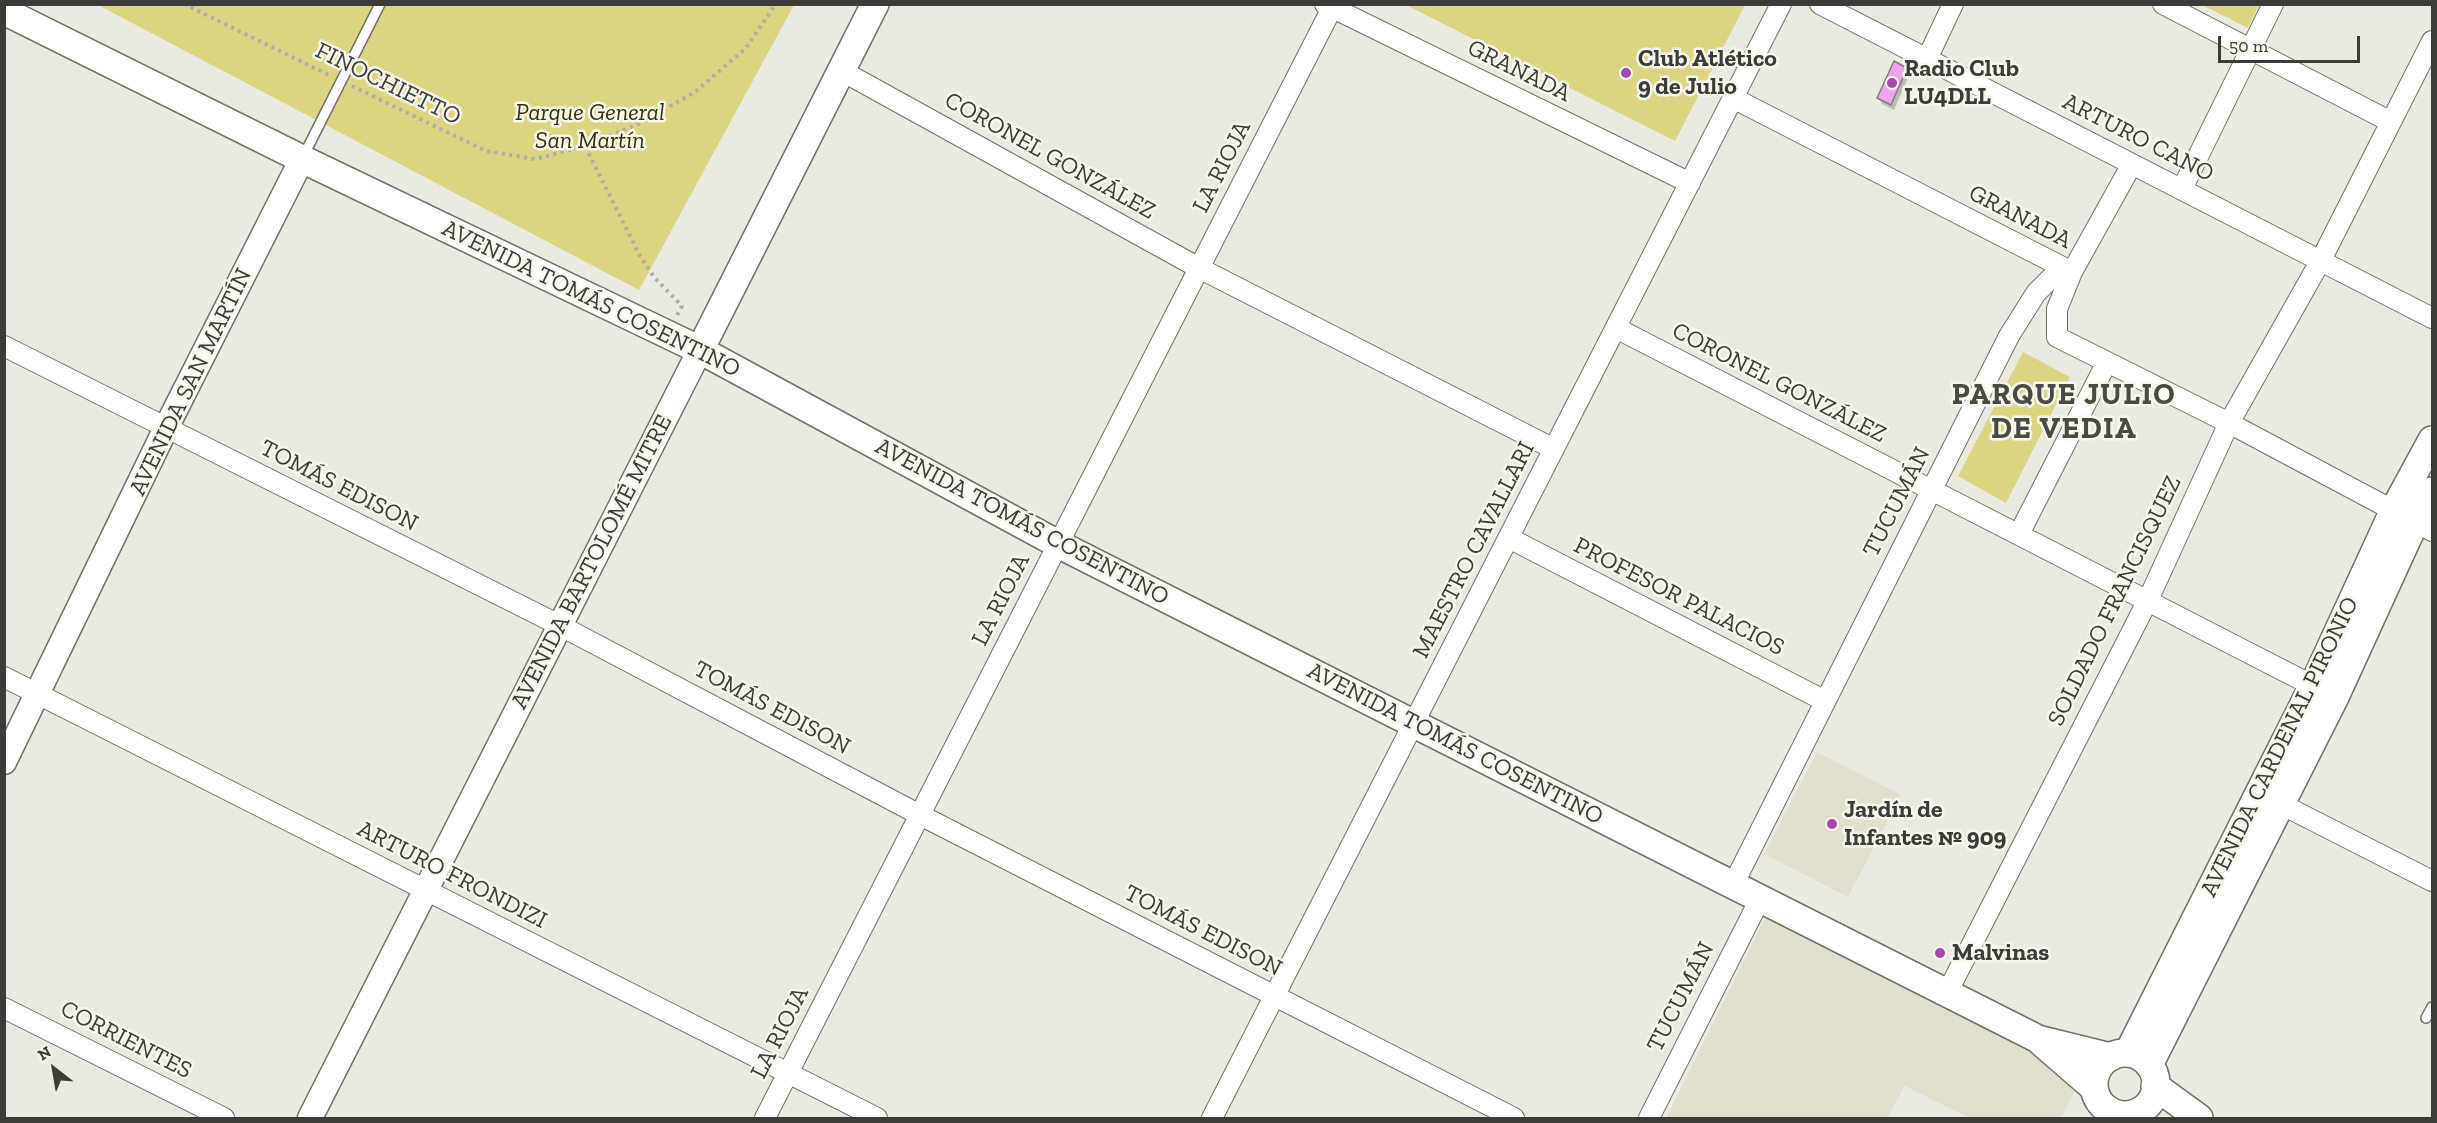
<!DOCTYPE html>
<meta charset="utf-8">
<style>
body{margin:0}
#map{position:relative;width:2437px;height:1123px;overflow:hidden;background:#eaeae1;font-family:"Zilla Slab",serif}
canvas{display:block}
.frame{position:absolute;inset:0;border:6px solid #3c3b38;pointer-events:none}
.north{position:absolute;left:24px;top:1039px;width:60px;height:60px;-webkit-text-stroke:4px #f8f7ee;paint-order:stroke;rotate:329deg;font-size:16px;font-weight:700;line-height:24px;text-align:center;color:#3c3b38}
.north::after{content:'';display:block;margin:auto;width:21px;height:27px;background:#3c3b38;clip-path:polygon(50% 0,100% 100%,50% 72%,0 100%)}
.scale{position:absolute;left:2218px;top:36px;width:142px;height:27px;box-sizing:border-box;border:3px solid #3c3b38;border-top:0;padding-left:8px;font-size:18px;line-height:21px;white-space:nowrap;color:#3c3b38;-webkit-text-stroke:4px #f8f7ee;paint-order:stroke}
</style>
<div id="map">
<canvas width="2437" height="1123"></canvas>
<div class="frame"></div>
<div class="north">N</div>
<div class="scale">50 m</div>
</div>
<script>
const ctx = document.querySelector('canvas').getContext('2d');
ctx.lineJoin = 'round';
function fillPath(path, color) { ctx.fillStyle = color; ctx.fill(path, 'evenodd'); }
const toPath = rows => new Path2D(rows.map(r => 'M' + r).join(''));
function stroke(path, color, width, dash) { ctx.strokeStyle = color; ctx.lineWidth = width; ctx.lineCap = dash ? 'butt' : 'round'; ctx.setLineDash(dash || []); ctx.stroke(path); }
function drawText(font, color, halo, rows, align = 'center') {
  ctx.font = font + ' "Zilla Slab",serif'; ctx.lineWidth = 5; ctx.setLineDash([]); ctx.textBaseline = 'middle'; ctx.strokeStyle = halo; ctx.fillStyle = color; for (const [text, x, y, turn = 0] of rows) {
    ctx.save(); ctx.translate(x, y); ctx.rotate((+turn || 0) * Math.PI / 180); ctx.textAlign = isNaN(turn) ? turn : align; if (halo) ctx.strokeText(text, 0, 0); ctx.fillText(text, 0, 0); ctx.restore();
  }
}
fillPath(toPath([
 [1817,752,1901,795,1848,897,1764,854],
 [1766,916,2083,1076,2061,1118,1970,1118,1905,1086,1887,1118,1666,1118]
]), '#e0dfcf');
fillPath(toPath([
 [98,5,794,5,639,290],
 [1406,5,1745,5,1675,141],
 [2202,5,2259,5,2248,28],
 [2023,352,2070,377,2006,503,1958,476]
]), '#dbd582');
fillPath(toPath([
 [1906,69,1909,75,1894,110,1882,104,1879,98]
]), '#0003');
const building = toPath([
 [1894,61,1907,68,1891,105,1877,98,1894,61]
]);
fillPath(building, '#eea5ed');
stroke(building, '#827b82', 1.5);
const service = toPath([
 [303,157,380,4],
 [2426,1018,2432,1007]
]);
const minor = toPath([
 [1325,4,1690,183],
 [1820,4,2432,318],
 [2163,4,2391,122],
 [1927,59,1953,4],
 [842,71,1199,268,1554,449],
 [1733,98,2072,272],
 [2132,164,2072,272,2057,309,2057,337,2229,423,2432,531],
 [2182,189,2273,4],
 [1616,328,2323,691],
 [4,346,559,625,920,815,1514,1118],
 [2019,534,2107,362],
 [1509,538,1825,701],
 [4,677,877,1118],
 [2269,798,2432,881],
 [1733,885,2009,336,2036,293,2051,278,2072,272],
 [1947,993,2148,600,2229,423,2321,260,2432,41],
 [4,1008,224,1118],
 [765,1118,1332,8],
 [1212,1118,1781,4],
 [1649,1118,1760,899]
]);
const tertiary = toPath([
 [4,762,166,428,302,159],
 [310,1118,700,350]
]);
const secondary = toPath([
 [4,11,302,159,700,350,1058,544,2038,1039,2111,1057],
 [700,350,875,4],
 [2041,1042,2094,1088],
 [2128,1053,2313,686,2394,510,2432,440],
 '2094 1084a31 31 0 1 1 62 0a31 31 0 1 1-62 0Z',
 [2149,1065,2335,697,2415,522,2432,491],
 [2155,1086,2199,1118]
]);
stroke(service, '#727169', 12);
stroke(minor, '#727169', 22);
stroke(tertiary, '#727169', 27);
stroke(secondary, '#727169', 30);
stroke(toPath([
 [184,4,331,76],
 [352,86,486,151,535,159,585,146],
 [677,315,682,306,654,277,640,256,585,146,641,123,695,92,745,49,776,4]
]), '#adada6', 4, [3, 4.5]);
stroke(service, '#fff', 9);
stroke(minor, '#fff', 20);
stroke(tertiary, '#fff', 24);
stroke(secondary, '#fff', 27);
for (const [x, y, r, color] of [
 [1626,73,6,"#a945ab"],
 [1892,83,6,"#a945ab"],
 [1832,824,6,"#a945ab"],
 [1940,953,6,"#a945ab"]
]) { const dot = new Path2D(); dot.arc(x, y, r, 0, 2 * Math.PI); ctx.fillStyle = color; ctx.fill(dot); stroke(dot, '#f8f7ee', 2); }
drawText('bold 24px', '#3c3b38', '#f8f7ee', [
 ["Club Atlético",1638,59],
 ["9 de Julio",1638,87],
 ["Radio Club",1904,69],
 ["LU4DLL",1904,97],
 ["Jardín de",1844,810],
 ["Infantes № 909",1844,838],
 ["Malvinas",1952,953]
], 'left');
drawText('24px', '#3c3b38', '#f8f7ee', [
 ["GRANADA",1519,71,26],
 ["FINOCHIETTO",388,84,26],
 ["ARTURO CANO",2138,138,27],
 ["CORONEL GONZÁLEZ",1050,156,29],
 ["LA RIOJA",1222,167,-63],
 ["GRANADA",2020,217,27],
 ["AVENIDA TOMÁS COSENTINO",591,299,26],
 ["AVENIDA SAN MARTÍN",191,382,-64],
 ["CORONEL GONZÁLEZ",1779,383,27],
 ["TOMÁS EDISON",339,486,27],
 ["TUCUMÁN",1897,502,-63],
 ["AVENIDA TOMÁS COSENTINO",1022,522,28],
 ["MAESTRO CAVALLARI",1474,550,-63],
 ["AVENIDA BARTOLOMÉ MITRE",592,562,-63],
 ["PROFESOR PALACIOS",1679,597,27],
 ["LA RIOJA",1001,600,-63],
 ["SOLDADO FRANCISQUEZ",2115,601,-64],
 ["TOMÁS EDISON",772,708,28],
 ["AVENIDA TOMÁS COSENTINO",1455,744,27],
 ["AVENIDA CARDENAL PIRONIO",2280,747,-64],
 ["ARTURO FRONDIZI",452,875,27],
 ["TOMÁS EDISON",1203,931,27],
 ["TUCUMÁN",1681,997,-63],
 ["LA RIOJA",780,1033,-63],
 ["CORRIENTES",126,1040,27]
]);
drawText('italic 24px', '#353203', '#f8f7ee', [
 ["Parque General",590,113],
 ["San Martín",590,141]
]);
ctx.letterSpacing = '1.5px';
drawText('bold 30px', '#4a4a42', '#f8f7ee', [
 ["PARQUE JULIO",2064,395],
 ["DE VEDIA",2064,429]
]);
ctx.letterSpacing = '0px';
</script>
